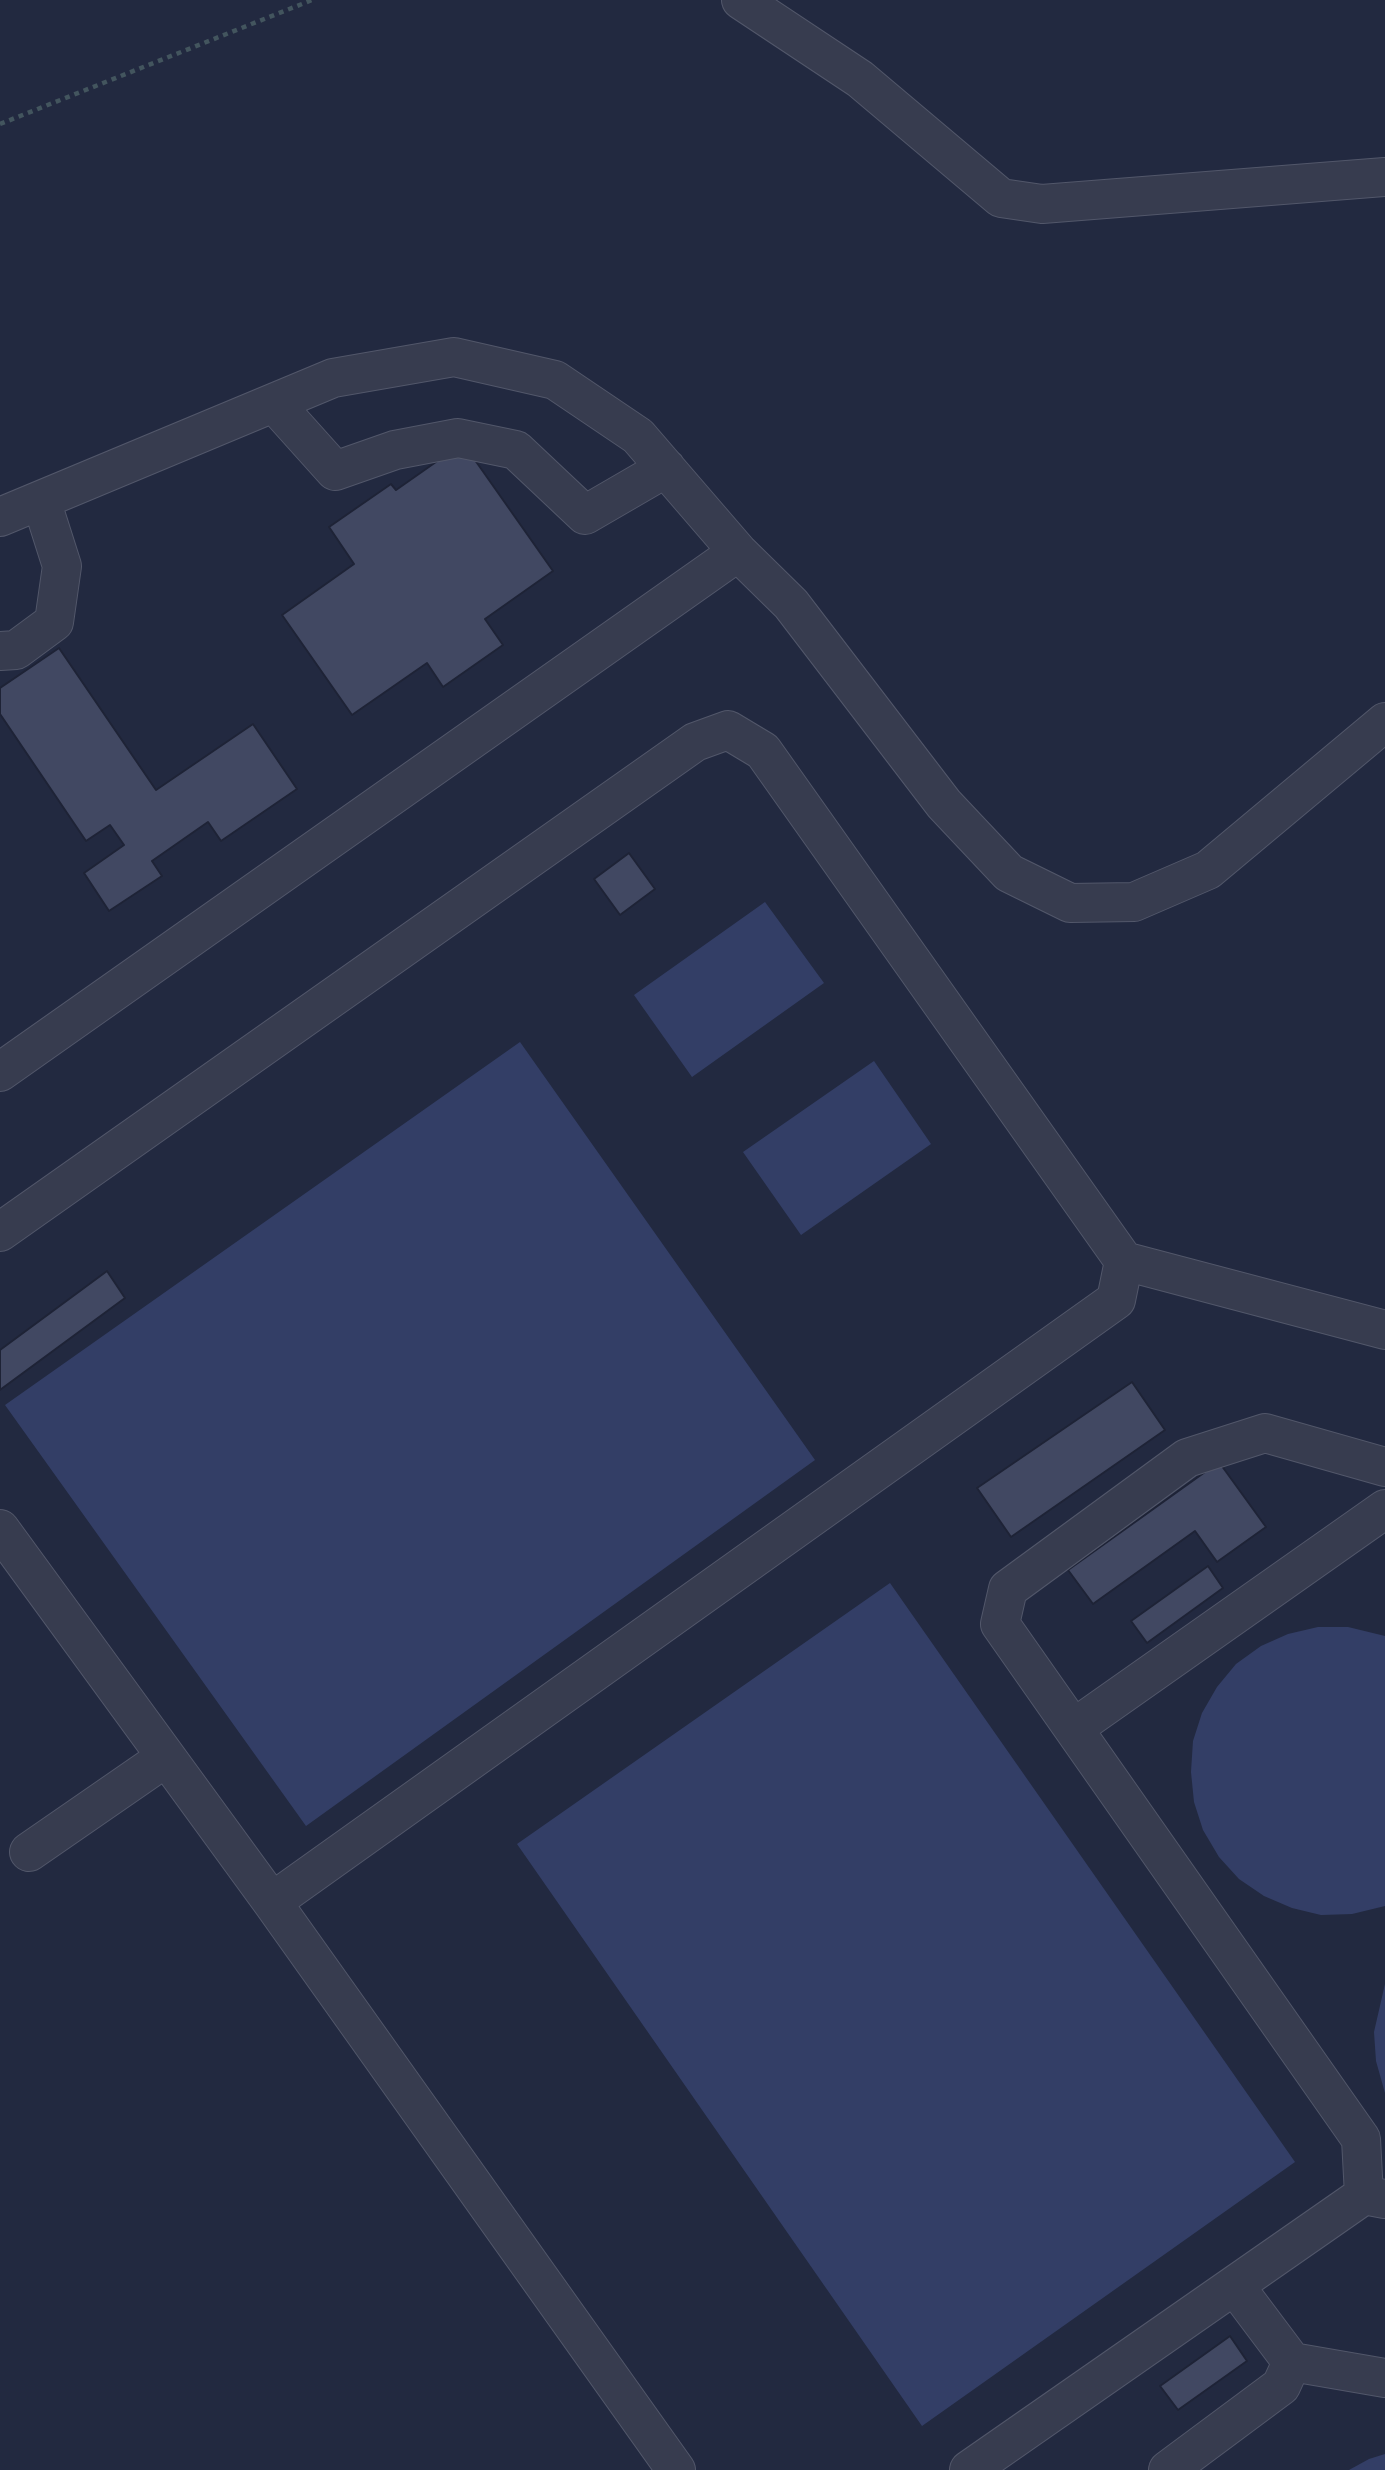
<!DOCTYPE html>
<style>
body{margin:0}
canvas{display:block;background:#222940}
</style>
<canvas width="1385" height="2470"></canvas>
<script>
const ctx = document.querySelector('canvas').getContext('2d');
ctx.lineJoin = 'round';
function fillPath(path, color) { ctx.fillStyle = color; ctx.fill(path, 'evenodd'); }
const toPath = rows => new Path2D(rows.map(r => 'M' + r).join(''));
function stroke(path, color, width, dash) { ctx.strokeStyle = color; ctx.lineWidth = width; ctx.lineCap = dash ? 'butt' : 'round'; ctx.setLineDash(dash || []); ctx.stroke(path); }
fillPath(toPath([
 [765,902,824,983,692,1077,634,995],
 [520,1042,815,1460,306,1826,5,1405],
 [874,1061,931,1144,801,1235,743,1152],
 [890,1583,1295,2162,922,2426,517,1844],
 [1318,1627,1348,1627,1385,1636,1385,1906,1352,1914,1321,1915,1292,1908,1264,1896,1239,1879,1219,1857,1203,1830,1194,1802,1191,1772,1193,1741,1202,1713,1217,1687,1236,1664,1261,1646,1288,1634],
 [1385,1984,1385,2093,1376,2061,1374,2032],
 [1385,2454,1385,2470,1349,2470,1369,2459]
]), '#333e66');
const building = toPath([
 [463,443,553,571,485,619,503,645,443,687,427,663,352,715,282,615,354,564,329,527,391,484,396,490,463,443],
 [59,648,156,790,253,724,297,789,221,841,208,822,152,861,162,876,109,911,84,873,124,845,110,825,86,841,0,714,0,688,59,648],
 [629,853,655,889,620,915,594,879,629,853],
 [107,1271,125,1298,0,1390,0,1350,107,1271],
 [1132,1382,1165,1430,1011,1537,977,1488,1132,1382],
 [1219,1462,1266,1527,1217,1562,1195,1531,1093,1604,1068,1570,1219,1462],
 [1208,1566,1223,1588,1147,1643,1131,1621,1208,1566],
 [1230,2336,1247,2361,1178,2410,1160,2386,1230,2336]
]);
fillPath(building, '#414862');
stroke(building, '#1e2336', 2);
const minor = toPath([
 [741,0,860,79,1001,198,1042,204,1385,177],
 [274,403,335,471,395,450,458,438,516,450,585,515,666,468],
 [0,517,333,378,454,357,555,380,638,436,738,552,791,604,944,804,1009,873,1070,903,1134,902,1208,870,1385,722],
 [0,651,16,650,54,622,62,566,41,500],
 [0,1072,738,552],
 [0,1232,695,742,728,730,763,751,1124,1261,1385,1330],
 [0,1529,272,1902,676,2470],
 [1074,1728,1385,1509],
 [29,1852,165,1758],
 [272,1902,1116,1300,1124,1261],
 [1364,2195,1361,2139,1000,1624,1008,1589,1187,1458,1265,1433,1385,1467],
 [1292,2362,1385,2378],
 [969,2470,1364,2195,1385,2199],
 [1168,2470,1281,2386,1292,2362,1235,2286]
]);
stroke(minor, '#52576a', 40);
stroke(toPath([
 [0,124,312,0]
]), '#43555e', 4.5, [5, 5]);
stroke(minor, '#373c4f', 38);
</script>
